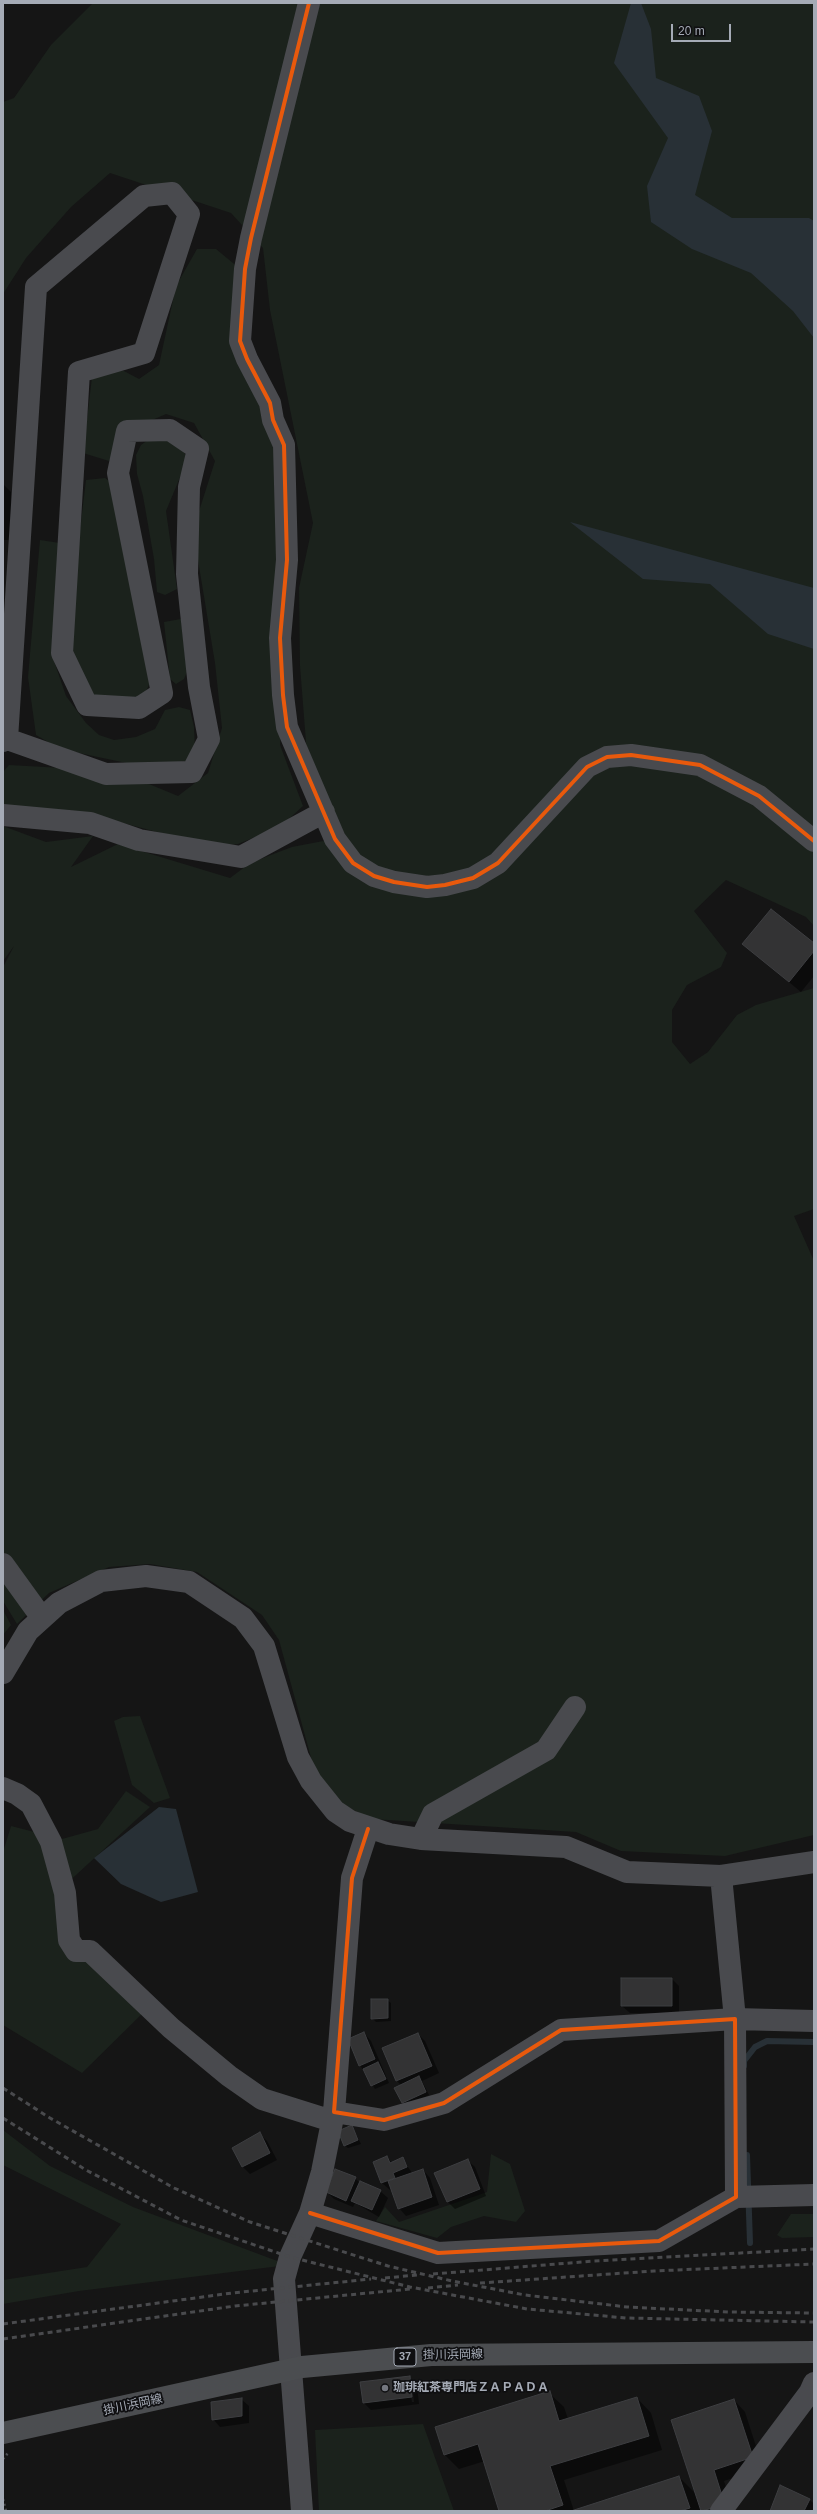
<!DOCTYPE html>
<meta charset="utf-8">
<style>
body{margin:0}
#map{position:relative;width:817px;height:2514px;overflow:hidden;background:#151515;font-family:Arial,sans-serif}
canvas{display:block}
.frame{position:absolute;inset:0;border:4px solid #a5abb6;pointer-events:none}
.scale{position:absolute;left:671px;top:24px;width:60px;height:18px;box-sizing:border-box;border:2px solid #a5abb6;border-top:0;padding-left:5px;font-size:12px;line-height:14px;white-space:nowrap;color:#a5abb6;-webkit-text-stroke:3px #0f0f11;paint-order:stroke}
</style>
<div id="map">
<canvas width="817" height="2514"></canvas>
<div class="frame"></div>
<div class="scale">20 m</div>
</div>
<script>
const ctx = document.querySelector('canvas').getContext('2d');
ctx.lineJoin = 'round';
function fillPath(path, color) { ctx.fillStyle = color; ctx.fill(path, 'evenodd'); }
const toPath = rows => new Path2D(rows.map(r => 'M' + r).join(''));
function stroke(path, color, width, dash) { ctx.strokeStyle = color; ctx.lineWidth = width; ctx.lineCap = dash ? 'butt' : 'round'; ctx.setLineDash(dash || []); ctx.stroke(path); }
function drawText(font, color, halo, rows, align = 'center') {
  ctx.font = font + ' Arial,"Noto Sans JP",sans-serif'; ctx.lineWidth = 3.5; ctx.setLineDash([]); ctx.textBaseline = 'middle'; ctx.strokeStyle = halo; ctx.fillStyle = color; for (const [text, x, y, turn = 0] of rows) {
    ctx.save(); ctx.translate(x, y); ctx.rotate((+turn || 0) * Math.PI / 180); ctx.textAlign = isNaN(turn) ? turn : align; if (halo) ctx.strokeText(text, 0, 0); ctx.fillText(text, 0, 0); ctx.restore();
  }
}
fillPath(toPath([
 [93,3,814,3,814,926,806,917,726,880,694,911,727,953,721,967,687,985,672,1010,672,1042,690,1064,708,1052,737,1015,756,1005,814,988,814,1209,794,1216,814,1261,814,1835,725,1856,621,1851,576,1832,372,1819,345,1806,316,1776,279,1640,262,1615,197,1572,150,1564,109,1567,49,1593,17,1624,3,1601,3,967,14,946,3,961,3,826,46,842,93,836,71,867,118,844,230,878,250,863,292,847,334,839,309,780,300,666,299,588,313,523,270,310,263,248,231,213,110,173,71,207,26,258,3,294,3,102,14,98,51,45],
 [197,249,216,249,239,268,240,341,273,420,283,695,280,745,303,806,280,827,238,844,213,847,123,823,3,808,3,772,9,765,81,769,144,782,178,796,208,773,222,728,215,663,193,530,215,461,194,423,166,414,127,431,109,461,83,453,92,377,103,370,124,371,139,379,159,365,176,286],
 [165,437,176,443,186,455,183,470,166,511,177,589,165,595,157,592,154,559,143,496,137,474,136,455,141,445,151,438],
 [105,478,115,485,151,680,139,708,95,701,72,657,73,589,86,480],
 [40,540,60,543,52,655,66,696,86,723,99,735,114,740,136,737,155,729,165,710,179,707,190,710,194,727,195,750,192,761,136,765,60,749,36,735,28,677],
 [181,619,187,672,184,679,176,684,170,679,164,622],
 [3,1610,11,1625,3,1635],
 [140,1716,170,1798,154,1803,132,1785,114,1721,123,1717],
 [126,1791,150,1807,64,1886,76,1951,149,2007,82,2073,3,2025,3,1852,11,1826,62,1839,98,1829],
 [3,2130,50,2166,133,2207,288,2265,79,2291,3,2304,3,2280,87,2267,121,2224,3,2165],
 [491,2154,510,2164,525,2211,516,2222,484,2216,451,2227,437,2238,376,2221,385,2207,399,2222,487,2192],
 [791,2214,814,2214,814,2237,782,2238,777,2235],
 [423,2424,454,2511,319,2511,315,2430]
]), '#1b221c');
fillPath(toPath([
 [631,3,641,3,651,29,656,78,699,96,712,131,695,195,732,218,809,218,814,221,814,338,793,311,751,273,692,249,651,222,647,186,668,138,614,63],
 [570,522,814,588,814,649,768,634,710,584,643,579],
 [159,1807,176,1809,198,1892,161,1902,121,1884,94,1858]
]), '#283036');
fillPath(toPath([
 [3,484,11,492,11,540,3,540],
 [743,944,814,944,814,976,801,992],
 [622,1979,672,1979,679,1986,679,2013,630,2013,622,2006],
 [387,2000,391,2003,391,2021,376,2022,372,2018],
 [364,2033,371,2041,389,2083,375,2089,360,2065],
 [418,2034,425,2041,439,2073,422,2081,429,2095,406,2106,403,2103,402,2086,397,2081,383,2048],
 [352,2126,361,2144,348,2148,344,2145],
 [260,2134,267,2141,277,2160,250,2174,243,2167,233,2148],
 [387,2157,392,2163,402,2159,413,2174,423,2170,430,2178,439,2205,406,2216,399,2208,392,2189,390,2190,382,2183,374,2163],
 [467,2160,475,2167,486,2196,455,2209,448,2202],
 [355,2178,360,2183,380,2191,388,2198,379,2217,355,2203,353,2207,334,2199,327,2192],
 [409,2377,417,2385,419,2404,371,2410,364,2403],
 [409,2384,412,2384,414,2402,412,2402],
 [549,2393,564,2407,568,2419,637,2398,651,2413,662,2450,564,2480,574,2511,500,2511,485,2461,459,2469,445,2455],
 [241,2399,249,2406,249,2423,220,2427,213,2419],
 [734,2400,745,2412,763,2468,724,2481,734,2511,575,2511,679,2477,696,2494],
 [809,2499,814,2504,814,2511,771,2511]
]), '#0007');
stroke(toPath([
 [744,2066,744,2061,755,2047,767,2041,814,2042],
 [747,2155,750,2243]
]), '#283036', 6);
const building = toPath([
 [771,909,814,943,814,951,789,982,742,944,771,909],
 [621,1978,672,1978,672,2006,621,2006,621,1978],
 [371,1999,388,1999,388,2018,371,2019,371,1999],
 [364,2032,375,2059,359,2066,348,2039,364,2032],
 [418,2033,432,2066,396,2081,382,2048,418,2033],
 [378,2062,386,2079,371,2086,363,2069,378,2062],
 [419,2076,426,2092,402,2103,394,2088,419,2076],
 [352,2125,358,2140,344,2146,338,2131,352,2125],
 [260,2132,270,2153,242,2167,232,2148,260,2132],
 [387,2156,390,2163,403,2157,407,2167,393,2173,395,2178,381,2183,373,2162,387,2156],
 [468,2159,480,2189,447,2202,434,2173,468,2159],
 [335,2169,356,2177,346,2201,326,2192,335,2169],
 [423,2169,432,2197,398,2209,388,2181,423,2169],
 [360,2181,381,2190,372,2210,351,2201,360,2181],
 [410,2376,412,2397,363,2403,360,2382,410,2376],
 [550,2391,559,2421,637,2397,649,2436,550,2466,563,2505,545,2511,499,2511,478,2444,444,2455,435,2427,550,2391],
 [242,2398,242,2416,212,2420,211,2402,242,2398],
 [734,2399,753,2457,714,2470,725,2505,701,2511,671,2420,734,2399],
 [679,2476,690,2508,680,2511,571,2511,679,2476],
 [780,2485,810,2499,804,2511,770,2511,780,2485]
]);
fillPath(building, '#333334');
stroke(building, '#3d3e41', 1);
stroke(toPath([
 [3,2459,8,2453],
 [3,2499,6,2511]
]), '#4b4c50', 2.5, [2, 3]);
stroke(toPath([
 [309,3,251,238,245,269,240,341,247,359,270,403,273,420,284,445,287,560,280,638,283,695,287,727,335,839,353,863,374,876,394,882,427,887,445,885,473,878,498,863,587,767,607,757,631,755,700,765,759,796,814,841],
 [3,741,7,739,106,774,192,772,209,739,199,687,187,574,189,487,198,449,170,430,127,431,118,473,162,693,139,708,87,705,62,653,79,372,144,353,189,214,172,193,144,196,36,287,7,739],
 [3,815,90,823,139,840,241,857,324,812],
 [3,1564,42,1618],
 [3,1673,28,1631,59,1603,101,1581,146,1576,189,1582,243,1618,264,1646,298,1757,311,1781,335,1811,350,1821,389,1834,421,1839,566,1847,627,1872,721,1876,814,1862],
 [3,1788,17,1794,31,1804,51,1842,65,1893,69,1940,76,1951,90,1951,171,2028,229,2076,262,2099,332,2121],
 [421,1839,433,1814,546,1750,575,1707],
 [721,1876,735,2019,814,2021],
 [736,2197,814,2195],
 [310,2213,438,2253,659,2241,736,2197,735,2019,561,2030,444,2103,384,2120,334,2112,352,1878,368,1829],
 [302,2511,284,2279,290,2257,310,2213,322,2172,334,2112],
 [721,2511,810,2392,814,2383]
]), '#494a4e', 22);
stroke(toPath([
 [3,2433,302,2367,431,2355,814,2352]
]), '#4b4d50', 22);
stroke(toPath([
 [3,2088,50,2118,174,2188,250,2222,388,2266,452,2281,525,2295,627,2307,728,2312,814,2313],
 [3,2118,86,2170,181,2220,290,2257,410,2287,527,2309,626,2318,814,2322],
 [433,2274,594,2261,814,2249],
 [385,2278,417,2275],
 [480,2283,654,2271,814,2264],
 [428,2288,458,2285],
 [3,2324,232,2293,371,2279],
 [3,2339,235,2306,410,2289]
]), '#494a4d', 3, [5, 4]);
stroke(toPath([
 [309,3,251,238,245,269,240,341,247,359,270,403,273,420,284,445,287,560,280,638,283,695,287,727,335,839,353,863,374,876,394,882,427,887,445,885,473,878,498,863,587,767,607,757,631,755,700,765,759,796,814,841],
 [310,2213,438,2253,659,2241,736,2197,735,2019,561,2030,444,2103,384,2120,334,2112,352,1878,368,1829]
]), '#e8590c', 4);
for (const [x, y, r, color] of [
 [385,2388,4,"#73767e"]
]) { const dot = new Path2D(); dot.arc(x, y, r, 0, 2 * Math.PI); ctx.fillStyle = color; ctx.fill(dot); stroke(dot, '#0f0f11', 1.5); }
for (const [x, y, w] of [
 [405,2357,22]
]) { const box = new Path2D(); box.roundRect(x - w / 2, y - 9, w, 18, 3); ctx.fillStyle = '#0f0f11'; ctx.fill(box); stroke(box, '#a5abb6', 1); }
drawText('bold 11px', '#a5abb6', null, [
 ["37",405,2357]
]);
drawText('12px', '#a5abb6', '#0f0f11', [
 ["掛川浜岡線",453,2355,-1],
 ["掛川浜岡線",133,2405,-12]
]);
drawText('bold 12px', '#a5abb6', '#0f0f11', [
 ["珈琲紅茶専門店ＺＡＰＡＤＡ",393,2388]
], 'left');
</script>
